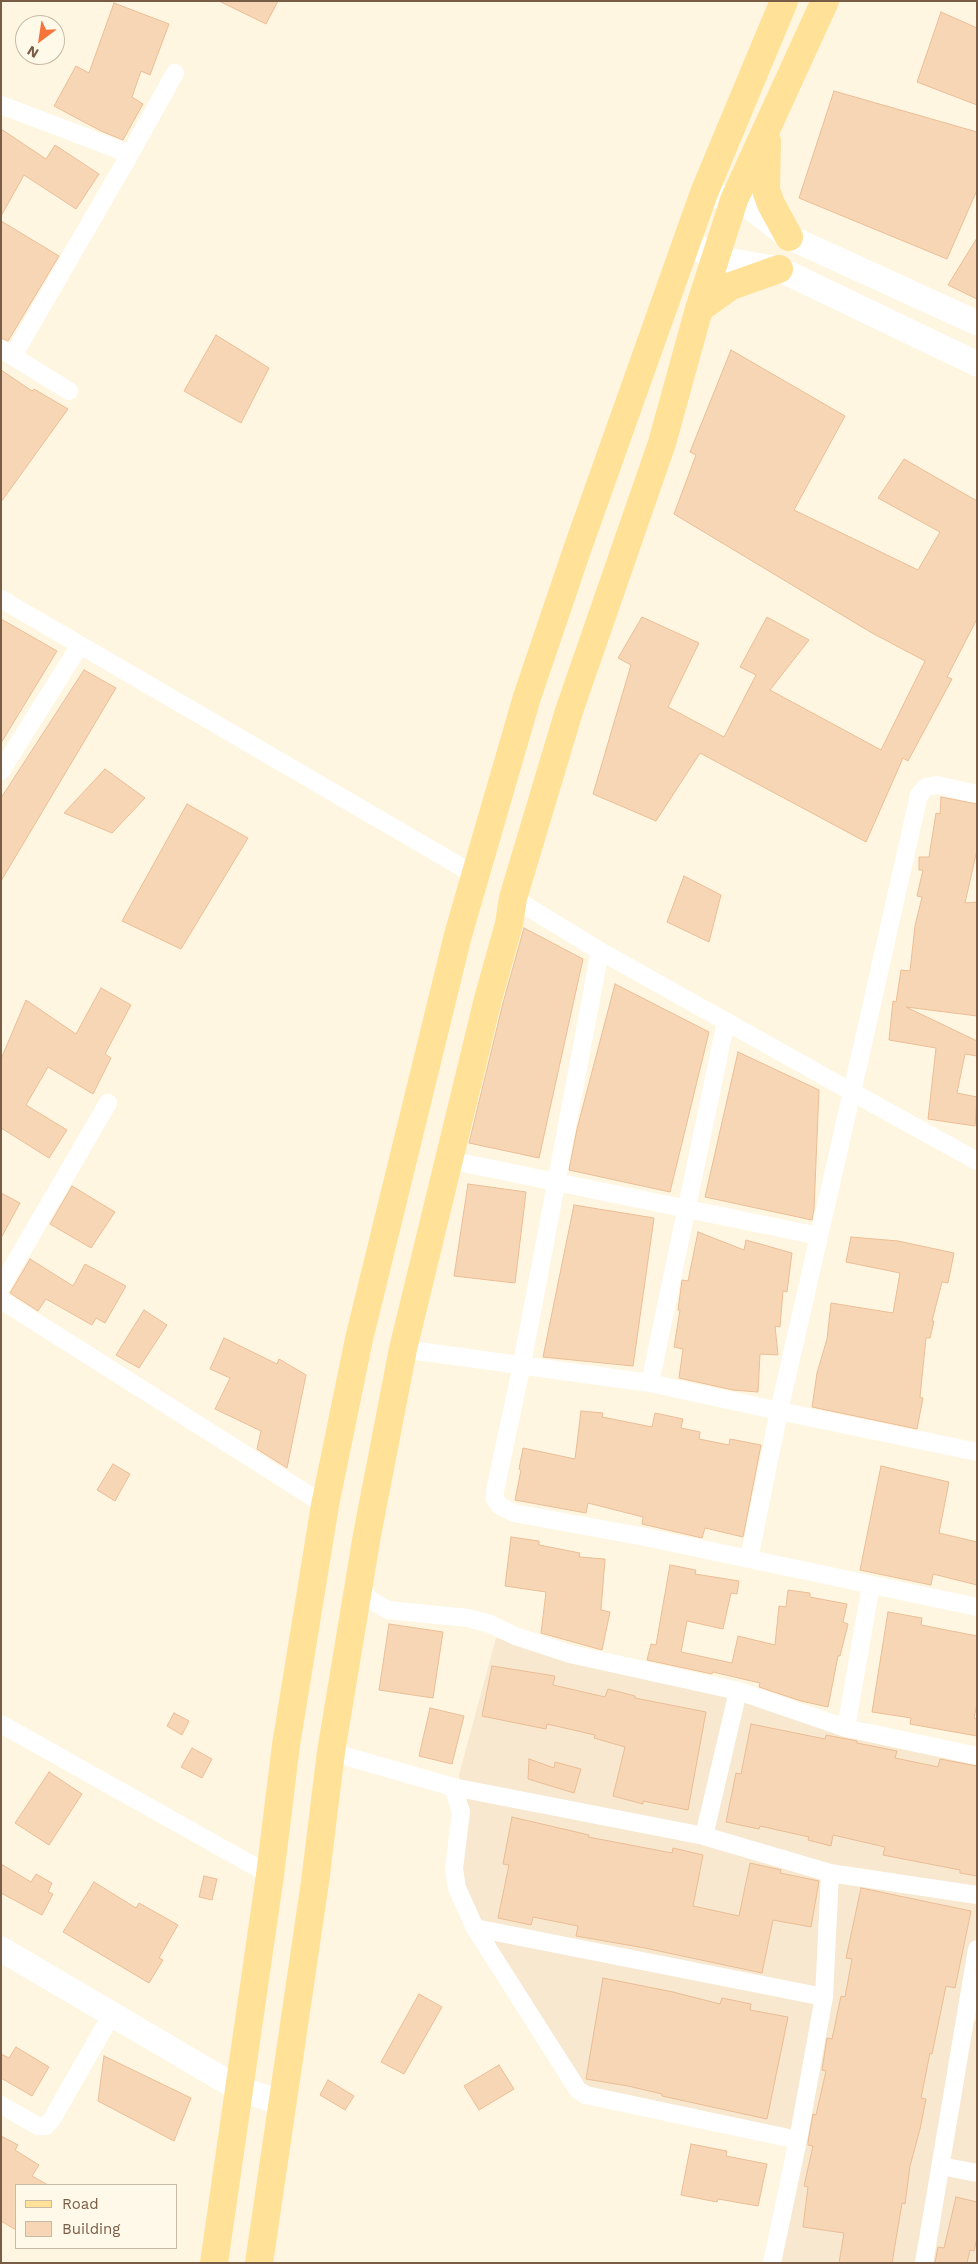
<!DOCTYPE html>
<style>
body{margin:0}
#map{position:relative;width:978px;height:2264px;overflow:hidden;background:#fff6e1;font-family:"Work Sans",sans-serif}
canvas{display:block}
.frame{position:absolute;inset:0;border:2px solid #795c45;pointer-events:none}
.legend{position:absolute;left:15px;top:2184px;width:162px;height:65px;box-sizing:border-box;background:#fff9ea;border:1px solid #c9baa8;margin:0;padding:6px 9px;list-style:none;font-size:15px;color:#795c45}
.legend li{display:flex;align-items:center;gap:10px;height:25px}
.legend b{width:25px;border:1px solid #c9baa8}
.north{position:absolute;left:15px;top:15px;width:50px;height:50px;box-sizing:border-box;background:#fff9ea;border:1px solid #c9baa8;border-radius:50%;rotate:211deg;font-size:14px;font-weight:700;line-height:20px;text-align:center;color:#795c45}
.north::after{content:'';display:block;margin:auto;width:18px;height:22px;background:#f5743a;clip-path:polygon(50% 0,100% 100%,50% 72%,0 100%)}
</style>
<div id="map">
<canvas width="978" height="2264"></canvas>
<div class="frame"></div>
<ul class="legend">
<li><b style="height:6px;background:#ffe298"></b>Road</li>
<li><b style="height:14px;background:#f7d6b6"></b>Building</li>
</ul>
<div class="north">N</div>
</div>
<script>
const ctx = document.querySelector('canvas').getContext('2d');
ctx.lineJoin = 'round';
function fillPath(path, color) { ctx.fillStyle = color; ctx.fill(path, 'evenodd'); }
const toPath = rows => new Path2D(rows.map(r => 'M' + r).join(''));
function stroke(path, color, width, dash) { ctx.strokeStyle = color; ctx.lineWidth = width; ctx.lineCap = dash ? 'butt' : 'round'; ctx.setLineDash(dash || []); ctx.stroke(path); }
fillPath(toPath([
 [496,1638,739,1692,977,1750,977,1957,966,2019,977,2021,977,2263,773,2263,801,2138,585,2091,458,1887,463,1813,459,1775]
]), '#f7e8cf');
const building = toPath([
 [219,1,278,1,266,24,219,1],
 [114,3,169,24,150,75,141,71,132,97,143,104,123,140,101,131,54,106,76,66,89,73,114,3],
 [941,12,977,28,977,105,917,82,941,12],
 [834,91,977,132,977,190,947,259,799,198,834,91],
 [1,129,46,159,55,145,99,174,76,209,24,175,1,216,1,129],
 [1,221,59,256,8,341,1,338,1,221],
 [977,238,977,299,948,285,977,238],
 [216,335,269,368,241,423,184,391,216,335],
 [731,350,845,416,794,510,918,570,940,532,878,498,904,459,977,501,977,619,947,677,952,679,908,761,903,758,866,842,700,753,656,821,593,794,631,665,618,658,642,617,699,643,668,707,724,737,756,675,740,667,767,617,809,640,770,690,881,750,925,661,872,633,674,514,696,455,690,452,731,350],
 [1,370,32,391,34,389,68,409,1,502,1,370],
 [1,619,57,651,1,743,1,619],
 [84,670,116,688,1,881,1,798,84,670],
 [105,769,145,798,112,833,64,813,105,769],
 [941,797,977,804,977,850,965,903,977,902,977,1016,906,1007,977,1041,977,1056,965,1054,957,1093,977,1097,975,1126,928,1119,936,1048,889,1040,893,1001,896,1002,901,970,910,971,915,926,922,897,917,896,923,870,919,870,919,857,929,857,936,813,940,814,941,797],
 [187,804,248,838,181,949,122,921,187,804],
 [684,876,721,895,709,942,667,922,684,876],
 [524,928,583,959,539,1158,469,1143,503,1003,524,928],
 [615,984,709,1032,670,1192,569,1170,577,1129,615,984],
 [101,988,131,1005,105,1054,111,1058,93,1094,48,1067,26,1105,67,1130,49,1158,1,1128,1,1059,26,1000,76,1034,101,988],
 [738,1052,819,1090,814,1209,812,1220,705,1197,738,1052],
 [468,1184,526,1192,515,1283,454,1276,468,1184],
 [72,1186,115,1212,91,1248,50,1224,72,1186],
 [1,1193,20,1203,1,1238,1,1193],
 [574,1205,654,1218,633,1366,543,1357,574,1205],
 [698,1232,744,1250,746,1240,792,1253,787,1292,783,1291,780,1327,775,1326,778,1355,760,1354,758,1392,733,1390,679,1378,683,1349,674,1347,680,1310,678,1310,682,1280,688,1281,698,1232],
 [851,1237,898,1241,954,1253,948,1283,942,1282,932,1321,934,1321,930,1338,926,1338,920,1397,923,1398,917,1429,812,1407,817,1373,827,1339,831,1303,893,1313,900,1273,846,1262,851,1237],
 [30,1259,73,1286,85,1264,126,1286,105,1323,96,1318,92,1325,46,1299,38,1311,10,1293,30,1259],
 [144,1310,167,1325,139,1368,116,1355,144,1310],
 [224,1338,277,1364,279,1359,306,1375,287,1468,257,1449,261,1431,215,1409,230,1378,210,1369,224,1338],
 [581,1411,603,1413,602,1417,652,1427,655,1413,683,1419,681,1428,700,1432,699,1439,729,1445,730,1439,761,1445,743,1537,705,1528,702,1538,642,1524,643,1517,588,1503,586,1513,515,1500,521,1470,519,1469,523,1448,575,1459,581,1411],
 [113,1464,130,1474,115,1501,97,1490,113,1464],
 [881,1466,949,1482,939,1533,977,1542,977,1585,933,1574,931,1585,860,1570,881,1466],
 [511,1537,539,1541,539,1545,580,1553,579,1557,605,1559,601,1610,610,1612,602,1650,541,1633,546,1592,505,1586,511,1537],
 [670,1565,696,1570,695,1574,739,1581,737,1594,731,1593,723,1629,687,1621,681,1652,732,1663,738,1636,775,1645,779,1606,786,1607,788,1590,810,1593,810,1597,847,1604,843,1622,848,1624,840,1656,838,1656,828,1707,801,1701,759,1687,760,1683,713,1672,712,1674,647,1660,651,1644,656,1645,670,1565],
 [888,1612,922,1618,921,1625,977,1636,977,1704,974,1718,977,1719,977,1736,910,1724,911,1718,872,1712,888,1612],
 [389,1624,443,1632,433,1698,379,1690,389,1624],
 [492,1666,555,1676,553,1685,605,1697,608,1689,635,1696,635,1698,706,1712,688,1810,643,1801,643,1804,613,1796,625,1747,594,1738,595,1735,547,1724,546,1729,482,1716,492,1666],
 [430,1708,464,1716,452,1764,419,1756,430,1708],
 [174,1713,189,1721,182,1735,167,1726,174,1713],
 [751,1724,825,1739,826,1735,857,1741,857,1743,897,1751,895,1758,938,1767,940,1759,977,1766,977,1876,960,1873,960,1870,883,1855,885,1847,833,1835,831,1846,808,1840,809,1837,760,1826,759,1829,726,1822,736,1773,741,1774,751,1724],
 [192,1748,212,1759,202,1778,181,1767,192,1748],
 [529,1759,554,1768,555,1762,581,1769,574,1793,528,1779,529,1759],
 [49,1772,82,1794,49,1845,15,1823,49,1772],
 [512,1817,589,1835,588,1837,672,1853,673,1848,703,1855,693,1906,739,1916,750,1863,781,1870,780,1873,819,1881,811,1927,773,1920,762,1973,645,1948,576,1936,578,1926,533,1917,531,1925,498,1918,509,1865,503,1864,512,1817],
 [1,1864,31,1882,36,1874,52,1883,48,1892,53,1894,42,1915,1,1893,1,1864],
 [204,1876,217,1879,212,1900,199,1897,204,1876],
 [94,1882,136,1908,139,1903,178,1925,159,1958,163,1960,149,1983,63,1932,94,1882],
 [861,1888,971,1911,955,1988,946,1986,932,2054,930,2053,921,2098,926,2099,920,2129,910,2166,905,2204,902,2203,892,2263,839,2263,844,2233,803,2227,808,2187,804,2186,813,2146,808,2145,808,2142,813,2114,816,2115,826,2071,822,2070,827,2038,832,2039,841,1996,845,1997,852,1959,846,1958,861,1888],
 [603,1978,673,1992,720,2004,722,1998,751,2004,750,2010,788,2017,767,2119,662,2096,662,2094,628,2086,586,2079,603,1978],
 [419,1994,442,2007,404,2074,381,2062,419,1994],
 [16,2047,49,2067,32,2096,1,2078,1,2054,9,2058,16,2047],
 [104,2056,191,2098,174,2141,98,2101,104,2056],
 [499,2065,514,2089,479,2110,464,2086,499,2065],
 [328,2080,354,2096,345,2110,320,2095,328,2080],
 [1,2136,18,2145,15,2150,39,2165,32,2176,48,2185,16,2185,16,2230,1,2221,1,2136],
 [691,2144,727,2151,726,2156,767,2164,758,2206,718,2199,717,2202,681,2195,691,2144],
 [956,2197,977,2202,977,2238,974,2251,970,2250,967,2263,935,2263,938,2247,944,2248,956,2197]
]);
fillPath(building, '#f7d6b6');
stroke(building, '#ebbd95', 1);
stroke(toPath([
 [1,105,130,154,13,356],
 [130,154,175,73],
 [1,349,69,391],
 [1,599,475,875],
 [1,771,80,645],
 [977,794,937,785,926,787,919,795,852,1092,977,1161],
 [600,951,522,1364,495,1491,495,1499,500,1506,514,1513,645,1537,977,1607],
 [449,1160,819,1236],
 [1,1287,108,1103],
 [1,1300,325,1505],
 [403,1349,650,1383,779,1411,852,1092,600,951,513,898],
 [650,1383,726,1021],
 [749,1559,779,1411,977,1452],
 [357,1587,372,1601,388,1610,468,1618,490,1624,515,1636,570,1654,738,1691,846,1728,977,1756],
 [1,1724,270,1875],
 [846,1728,871,1585],
 [331,1752,453,1787,704,1836,830,1873,977,1895],
 [453,1787,461,1812,454,1869,457,1888,475,1928,578,2090,586,2095,798,2140],
 [704,1836,738,1691],
 [475,1928,824,1997],
 [1,2105,38,2126,46,2126,52,2119,112,2014],
 [941,2166,977,2173],
 [772,2263,798,2140,824,1997,830,1873],
 [924,2263,977,1949]
]), '#fff', 18);
stroke(toPath([
 [704,193,746,204,789,237,977,323],
 [686,241,716,258,779,269,977,364],
 [1,1949,239,2089,283,2103]
]), '#fff', 25);
stroke(toPath([
 [767,141,766,190,771,204,789,237],
 [699,309,731,286,779,269],
 [214,2263,270,1875,286,1745,325,1505,359,1339,458,935,527,697,578,547,704,193,784,1],
 [259,2263,315,1882,331,1752,367,1535,403,1349,488,999,509,924,513,898,569,711,662,443,699,309,734,200,825,1]
]), '#ffe298', 28);
</script>
